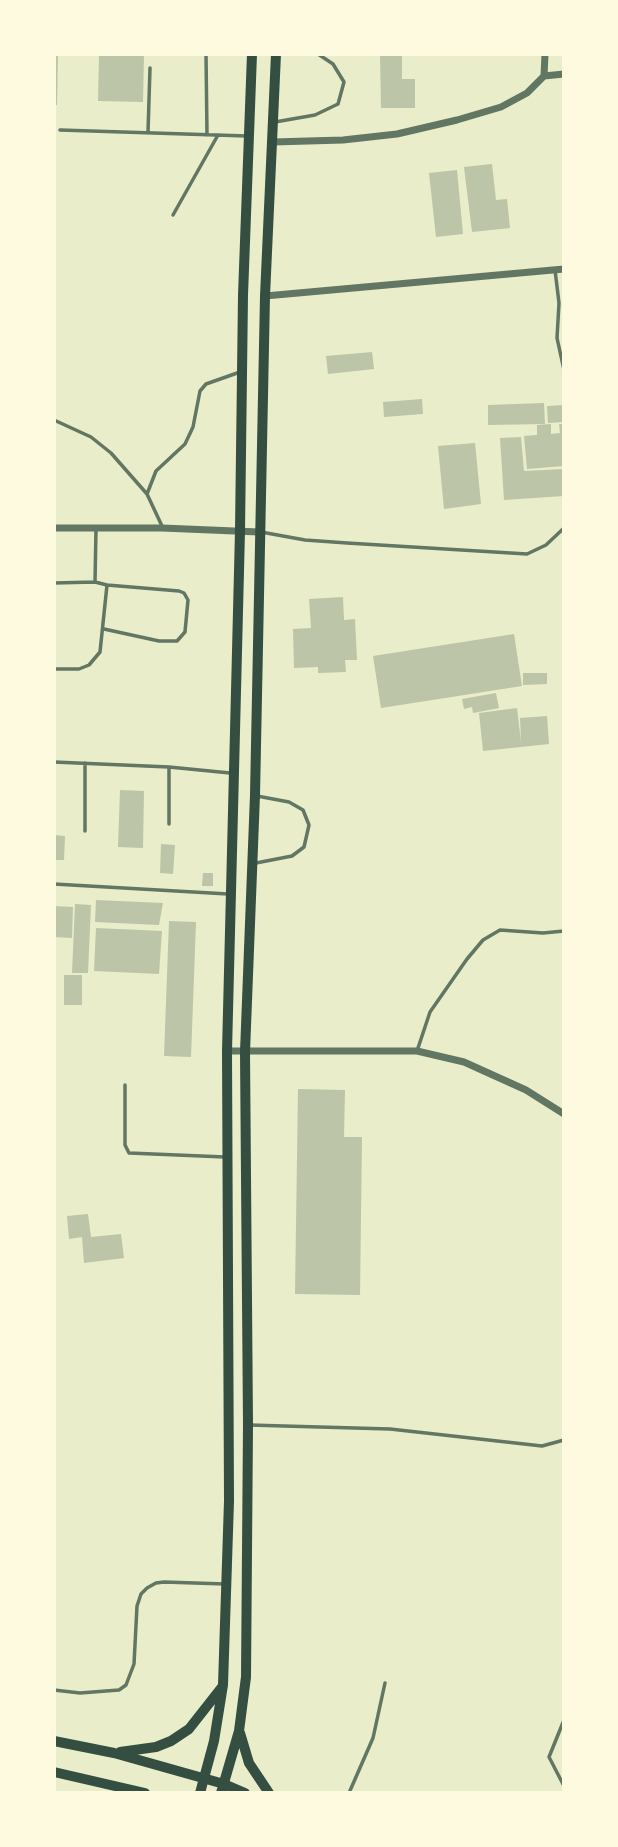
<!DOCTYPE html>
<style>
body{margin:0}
#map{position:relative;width:618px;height:1847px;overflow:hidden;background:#e9edc9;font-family:"Open Sans",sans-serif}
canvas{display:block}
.frame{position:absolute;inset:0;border:56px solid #fefae0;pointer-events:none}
</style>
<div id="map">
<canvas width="618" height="1847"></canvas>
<div class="frame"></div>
</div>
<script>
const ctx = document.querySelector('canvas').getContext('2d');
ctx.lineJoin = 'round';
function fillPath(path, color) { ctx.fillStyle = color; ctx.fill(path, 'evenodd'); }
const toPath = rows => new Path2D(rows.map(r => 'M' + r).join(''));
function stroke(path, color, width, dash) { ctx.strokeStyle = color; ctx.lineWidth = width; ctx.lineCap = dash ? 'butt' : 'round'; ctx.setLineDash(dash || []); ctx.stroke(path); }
fillPath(toPath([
 [54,54,58,54,57,105,54,105],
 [380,54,402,54,402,79,415,79,415,108,381,108],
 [99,55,144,56,143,102,98,101],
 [492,164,496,200,507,199,510,228,472,232,464,167],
 [457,170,463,234,436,237,429,173],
 [372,352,374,369,328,374,326,356],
 [422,399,423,414,384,417,383,402],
 [544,403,545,424,488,425,488,405],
 [564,405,564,422,548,423,547,406],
 [551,424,551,434,560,433,559,424,564,424,564,466,527,469,524,436,537,435,537,425],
 [521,437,524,471,564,469,564,496,504,500,500,438],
 [475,443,481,504,444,509,438,446],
 [343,597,344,620,355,619,357,660,345,660,346,672,318,673,318,667,294,668,293,629,311,628,309,599],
 [514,634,522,686,381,708,373,656],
 [523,673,547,673,547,684,523,685],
 [496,693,499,708,473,713,472,707,464,709,462,699],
 [517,708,521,742,520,718,547,716,549,744,483,751,479,713],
 [120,790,144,791,143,848,118,847],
 [54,835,65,836,64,860,54,860],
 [161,844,175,845,173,874,160,873],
 [203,873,213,873,213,886,202,886],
 [96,900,163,903,159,925,95,922],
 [75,904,91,905,88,973,72,973],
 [54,906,73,907,72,938,54,937],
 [169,921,196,922,191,1057,164,1056],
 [96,928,162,931,159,974,94,971],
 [64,975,82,975,82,1005,64,1005],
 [298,1089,345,1090,344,1137,362,1137,360,1295,295,1294],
 [88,1214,91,1237,121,1234,124,1258,84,1263,82,1237,69,1239,67,1216]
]), '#bcc5a7');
stroke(toPath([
 [206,54,207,135],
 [275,122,315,115,338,104,344,82,333,64,318,54],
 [60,130,247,136],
 [148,132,150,68],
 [173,215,218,135],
 [555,270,559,303,557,338,564,370],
 [54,420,91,437,111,453,147,494,162,526],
 [147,494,156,471,185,444,193,427,200,391,206,384,240,372],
 [261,532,305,540,347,543,527,554,546,545,564,528],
 [95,582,96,529],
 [54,583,95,582,107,585,179,591,184,593,188,600,185,632,177,641,159,641,104,629],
 [54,669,79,669,89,665,100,652,107,585],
 [54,762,169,767,230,773],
 [85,763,85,831],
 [169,824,169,767],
 [256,863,292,856,304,847,309,825,303,810,289,802,257,796],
 [54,884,228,894],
 [417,1051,430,1012,467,959,483,940,500,930,543,933,564,931],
 [125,1085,125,1145,129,1153,225,1157],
 [249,1425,390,1429,542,1446,564,1440],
 [54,1690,80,1693,119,1690,126,1685,134,1664,137,1606,141,1594,147,1588,156,1583,164,1582,225,1584],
 [564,1720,549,1757,564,1786],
 [349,1793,373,1738,385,1683]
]), '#617663', 3.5);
stroke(toPath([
 [544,76,564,74],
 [273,142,343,140,397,134,457,120,501,107,527,93,544,76,545,54],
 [265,296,564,269],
 [54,528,162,528,259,532],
 [227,1051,417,1051,464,1062,526,1090,564,1114]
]), '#617663', 7);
stroke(toPath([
 [240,1733,249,1763,269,1793],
 [54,1741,114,1753,224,1784,245,1793],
 [120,1752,156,1747,171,1741,189,1729,222,1687],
 [54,1772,145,1793],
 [200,1793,214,1741,223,1685,229,1501,227,1051,240,531,243,295,252,54],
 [221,1793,239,1731,246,1677,248,1425,245,1052,255,795,265,296,276,54]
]), '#344e41', 10);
</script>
